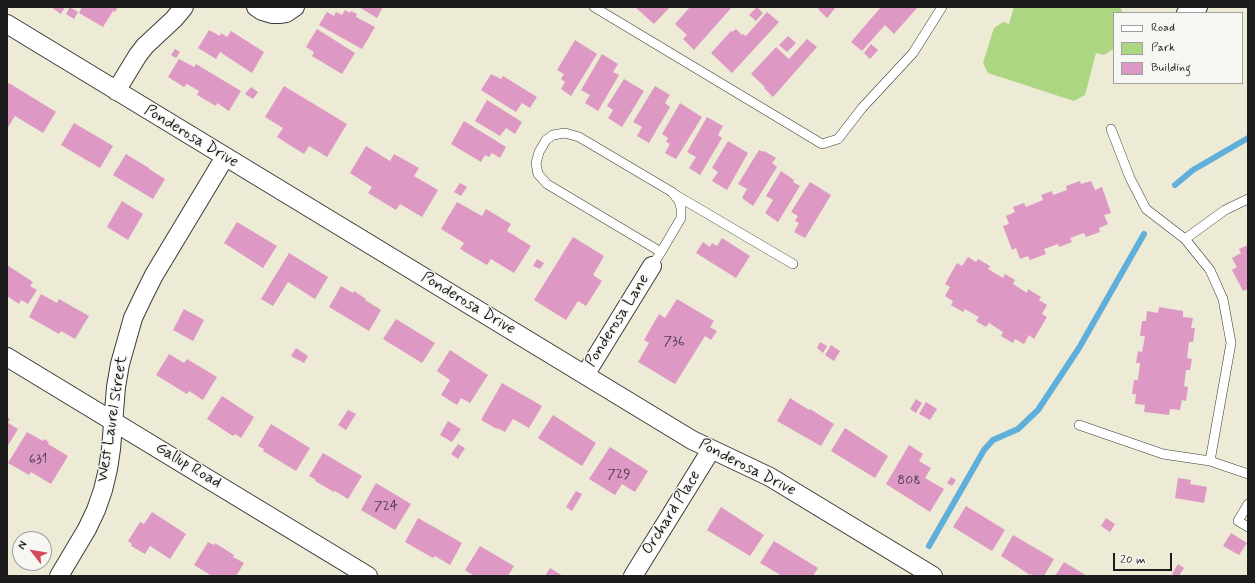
<!DOCTYPE html>
<style>
body{margin:0}
#map{position:relative;width:1255px;height:583px;overflow:hidden;background:#edead5;font-family:Mynerve,sans-serif}
canvas{display:block}
.frame{position:absolute;inset:0;border:8px solid #1c1c1c;pointer-events:none}
.legend{position:absolute;left:1113px;top:12px;width:130px;height:72px;box-sizing:border-box;background:#f6f6f2;border:1px solid #9f9f9c;margin:0;padding:5px 7px;list-style:none;font-size:12px;color:#1c1c1c}
.legend li{display:flex;align-items:center;gap:8px;height:20px}
.legend b{width:20px;border:1px solid #9f9f9c}
.north{position:absolute;left:12px;top:531px;width:40px;height:40px;box-sizing:border-box;background:#f6f6f2;border:1px solid #9f9f9c;border-radius:50%;rotate:301deg;font-size:11px;font-weight:700;line-height:16px;text-align:center;color:#1c1c1c}
.north::after{content:'';display:block;margin:auto;width:14px;height:18px;background:#d1495b;clip-path:polygon(50% 0,100% 100%,50% 72%,0 100%)}
.scale{position:absolute;left:1113px;top:553px;width:59px;height:18px;box-sizing:border-box;border:2px solid #1c1c1c;border-top:0;padding-left:5px;font-size:12px;line-height:14px;white-space:nowrap;color:#1c1c1c;-webkit-text-stroke:3px #f6f6f2;paint-order:stroke}
</style>
<div id="map">
<canvas width="1255" height="583"></canvas>
<div class="frame"></div>
<ul class="legend">
<li><b style="height:5px;background:#fff"></b>Road</li>
<li><b style="height:11px;background:#acd682"></b>Park</li>
<li><b style="height:11px;background:#dd99c4"></b>Building</li>
</ul>
<div class="north">N</div>
<div class="scale">20 m</div>
</div>
<script>
const ctx = document.querySelector('canvas').getContext('2d');
ctx.lineJoin = 'round';
function fillPath(path, color) { ctx.fillStyle = color; ctx.fill(path, 'evenodd'); }
const toPath = rows => new Path2D(rows.map(r => 'M' + r).join(''));
function stroke(path, color, width, dash) { ctx.strokeStyle = color; ctx.lineWidth = width; ctx.lineCap = dash ? 'butt' : 'round'; ctx.setLineDash(dash || []); ctx.stroke(path); }
function drawText(font, color, halo, rows, align = 'center') {
  ctx.font = font + ' Mynerve,sans-serif'; ctx.lineWidth = 3; ctx.setLineDash([]); ctx.textBaseline = 'middle'; ctx.strokeStyle = halo; ctx.fillStyle = color; for (const [text, x, y, turn = 0] of rows) {
    ctx.save(); ctx.translate(x, y); ctx.rotate((+turn || 0) * Math.PI / 180); ctx.textAlign = isNaN(turn) ? turn : align; if (halo) ctx.strokeText(text, 0, 0); ctx.fillText(text, 0, 0); ctx.restore();
  }
}
fillPath(toPath([
 [1014,7,1120,7,1123,13,1114,13,1114,45,1113,49,1104,55,1096,53,1085,95,1074,101,988,73,983,63,994,28,1003,22,1009,24]
]), '#acd682');
stroke(toPath([
 [1175,185,1193,170,1248,138],
 [929,546,984,450,993,440,1018,429,1038,410,1079,348,1144,234]
]), '#60afda', 6);
fillPath(toPath([
 [51,7,65,7,61,14],
 [70,7,78,12,74,19,66,14],
 [82,7,118,7,115,12,113,11,103,27,79,13],
 [359,7,383,7,377,18],
 [635,7,670,7,654,24],
 [690,7,710,7,711,8,712,7,732,7,694,50,683,39,687,35,675,24],
 [757,7,763,13,756,21,749,15],
 [820,7,836,7,827,18,818,9],
 [881,7,917,8,894,34,885,25,862,51,851,42],
 [345,10,350,13,351,11,357,14,356,17,375,27,362,49,319,25,327,12,334,16,336,12,342,15],
 [767,12,779,22,732,73,711,53,731,31,732,32,736,29,742,35,743,34,746,36],
 [317,29,355,53,342,74,312,56,314,52,306,47],
 [209,30,220,36,221,33,227,37,231,31,264,52,252,73,220,52,216,59,198,48],
 [788,36,796,43,787,52,779,45],
 [807,39,817,47,773,97,764,88,765,87,751,74,776,47,789,59],
 [575,40,597,54,571,96,561,89,565,82,561,79,564,74,557,70],
 [871,44,878,50,870,59,864,53],
 [175,49,180,52,176,58,171,55],
 [602,54,618,64,613,72,619,75,598,111,585,103,590,95,581,90],
 [179,59,194,67,196,64,241,91,229,111,217,103,216,106,197,95,199,91,187,84,184,87,168,77],
 [491,74,501,79,503,76,537,97,530,108,522,103,516,112,481,90],
 [624,79,644,91,622,127,608,118,613,110,607,106],
 [9,83,56,112,43,133,15,116,7,129,7,86],
 [284,86,347,124,327,157,309,146,304,154,277,137,283,128,265,117],
 [655,86,670,95,665,103,670,107,649,143,637,136,642,127,633,122],
 [251,87,258,92,253,99,245,94],
 [487,100,522,122,515,134,506,128,500,136,475,121],
 [680,103,702,117,676,159,665,153,670,144,666,142,668,138,662,134],
 [707,117,723,126,718,135,722,138,700,175,689,168,696,157,687,152],
 [464,121,506,147,500,158,492,153,489,157,485,155,481,162,451,144],
 [74,123,113,146,100,168,61,145],
 [728,141,748,153,727,190,712,181,718,172,712,168],
 [366,146,390,161,394,154,419,168,414,176,438,190,422,217,400,204,396,210,368,193,372,187,350,173],
 [759,150,763,152,764,151,776,158,772,163,777,167,753,206,742,198,747,189,738,184],
 [126,154,149,168,149,169,165,179,153,199,113,175],
 [781,171,794,180,793,182,800,186,778,222,765,213,773,200,766,196],
 [1080,181,1081,184,1091,181,1095,190,1102,187,1111,213,1104,215,1108,224,1099,228,1100,232,1086,237,1084,233,1070,238,1072,242,1059,247,1058,244,1044,249,1046,254,1030,260,1028,256,1020,259,1016,248,1012,250,1003,226,1009,224,1006,216,1015,212,1013,207,1024,203,1026,207,1043,200,1041,195,1052,191,1053,195,1067,190,1066,186],
 [810,182,831,195,805,238,794,232,799,223,795,221,798,216,791,212],
 [460,183,467,187,461,196,454,192],
 [122,201,143,214,128,240,107,227],
 [457,202,482,216,486,209,511,224,507,231,531,246,514,273,491,259,487,265,460,249,464,243,441,229],
 [237,222,277,246,263,268,224,243],
 [573,237,604,256,593,275,602,281,586,306,578,301,566,320,534,300],
 [722,238,750,256,736,278,696,253,703,242,710,247,712,243,717,246],
 [1248,245,1248,289,1243,291,1232,270,1237,267,1232,258,1241,253,1239,249],
 [289,253,328,277,315,299,288,282,273,306,261,299],
 [968,257,976,262,978,259,990,266,988,269,1003,278,1005,274,1015,280,1013,284,1027,293,1028,289,1041,297,1039,300,1047,305,1042,314,1047,317,1034,339,1029,335,1024,344,1015,339,1013,343,1001,336,1003,332,989,323,986,327,976,321,979,317,965,309,963,312,951,305,953,301,945,296,950,287,945,284,957,263,962,266],
 [537,259,544,263,540,269,533,266],
 [7,265,33,282,30,286,37,290,28,304,21,300,19,304,7,296],
 [341,286,353,293,354,291,366,299,365,300,381,310,369,331,329,307],
 [41,294,57,303,59,299,89,316,75,339,61,331,59,334,29,317],
 [677,299,714,321,710,327,717,331,711,340,705,336,675,384,638,362,649,343,644,340,659,314,665,318],
 [1159,307,1183,311,1183,317,1193,318,1191,328,1195,328,1193,342,1189,342,1187,358,1192,359,1190,370,1186,370,1184,386,1188,387,1186,401,1182,400,1180,410,1170,409,1169,415,1144,412,1145,405,1135,404,1136,394,1132,394,1134,380,1138,380,1140,363,1136,363,1138,351,1142,352,1145,336,1140,336,1142,321,1146,321,1147,311,1158,313],
 [184,309,204,320,193,341,173,330],
 [396,319,435,343,422,363,383,339],
 [820,342,827,346,823,353,817,348],
 [831,345,840,351,834,361,825,355],
 [296,348,308,356,304,363,291,356],
 [450,350,488,375,470,403,461,398,457,405,441,395,450,380,437,371],
 [169,354,184,363,187,359,217,377,203,400,189,391,187,394,156,375],
 [502,383,542,406,529,428,513,419,505,432,497,428,497,429,481,420],
 [222,396,254,417,241,438,235,434,233,436,207,419],
 [790,398,809,410,810,409,834,424,821,446,777,421],
 [916,399,922,403,916,413,910,409],
 [926,402,937,409,930,420,919,414],
 [348,410,356,414,346,430,338,425],
 [553,415,596,443,582,466,538,438],
 [7,417,10,419,8,423,18,429,7,447],
 [448,421,461,429,452,442,440,435],
 [271,424,310,448,296,471,263,451,264,449,258,446],
 [845,428,888,456,875,478,831,451],
 [27,432,43,441,44,439,49,442,48,444,68,456,51,484,31,472,29,475,8,463],
 [458,444,465,448,458,459,451,454],
 [909,445,923,454,919,461,931,468,925,478,944,489,930,512,886,484],
 [610,447,648,471,635,492,622,484,615,495,589,479],
 [323,453,362,476,348,499,335,491,334,492,315,481,316,480,309,476],
 [951,477,956,480,952,486,947,483],
 [1178,478,1191,480,1190,484,1207,487,1204,503,1175,498],
 [376,483,411,504,395,530,361,510],
 [576,491,582,494,572,511,566,507],
 [966,506,1005,530,992,551,953,527],
 [721,507,764,535,750,556,707,530],
 [152,512,186,534,170,559,150,546,145,554,131,546,132,544,128,541,140,522,144,524],
 [418,518,462,543,450,565,435,556,433,558,405,542],
 [1106,518,1115,524,1110,532,1101,526],
 [1231,533,1247,543,1239,555,1223,546],
 [1013,535,1054,559,1044,576,1034,576,1031,574,1030,575,1001,556],
 [774,541,818,568,813,576,778,576,779,574,760,563],
 [208,542,214,545,215,543,234,555,233,557,244,563,236,576,212,576,194,565],
 [480,546,514,566,508,576,474,576,465,570],
 [1064,562,1087,576,1055,576],
 [1178,564,1184,568,1179,576,1175,576,1172,574],
 [550,568,563,576,545,576]
]), '#dd99c4');
const lane = toPath([
 [594,7,822,144,838,139,862,108,913,53,942,7],
 [1111,129,1130,178,1146,209,1185,239,1210,270,1223,299,1231,343,1210,461],
 [674,194,793,264],
 [1185,239,1225,210,1248,199],
 [652,266,661,252,681,218,681,208,679,201,672,192,579,137,565,133,553,135,546,140,539,152,536,163,538,174,547,184,661,252],
 [1079,425,1163,454,1210,461,1248,474],
 [1248,504,1238,521,1248,527]
]);
const street = toPath([
 [256,7,262,11,272,14,279,14,286,13,295,7],
 [1186,13,1198,7],
 [7,24,692,440,770,477,933,576],
 [116,91,138,55,145,46,174,19,184,7],
 [7,357,368,576],
 [585,375,652,266],
 [59,576,87,529,96,510,103,490,108,469,111,449,116,387,120,364,133,318,143,297,154,275,225,157],
 [633,576,711,450]
]);
stroke(lane, '#3b3b38', 10);
stroke(street, '#3b3b38', 20);
stroke(lane, '#fff', 9);
stroke(street, '#fff', 18);
drawText('14px', '#4c3b46', null, [
 ["736",674,342],
 ["631",38,460],
 ["729",619,475],
 ["808",909,481],
 ["724",386,507]
]);
drawText('16px', '#1c1c1c', '#f6f6f2', [
 ["Ponderosa Drive",191,137,31],
 ["Ponderosa Drive",468,304,31],
 ["Ponderosa Lane",618,321,-58],
 ["West Laurel Street",113,419,-81],
 ["Gallup Road",188,466,31],
 ["Ponderosa Drive",747,468,27],
 ["Orchard Place",672,513,-58]
]);
</script>
